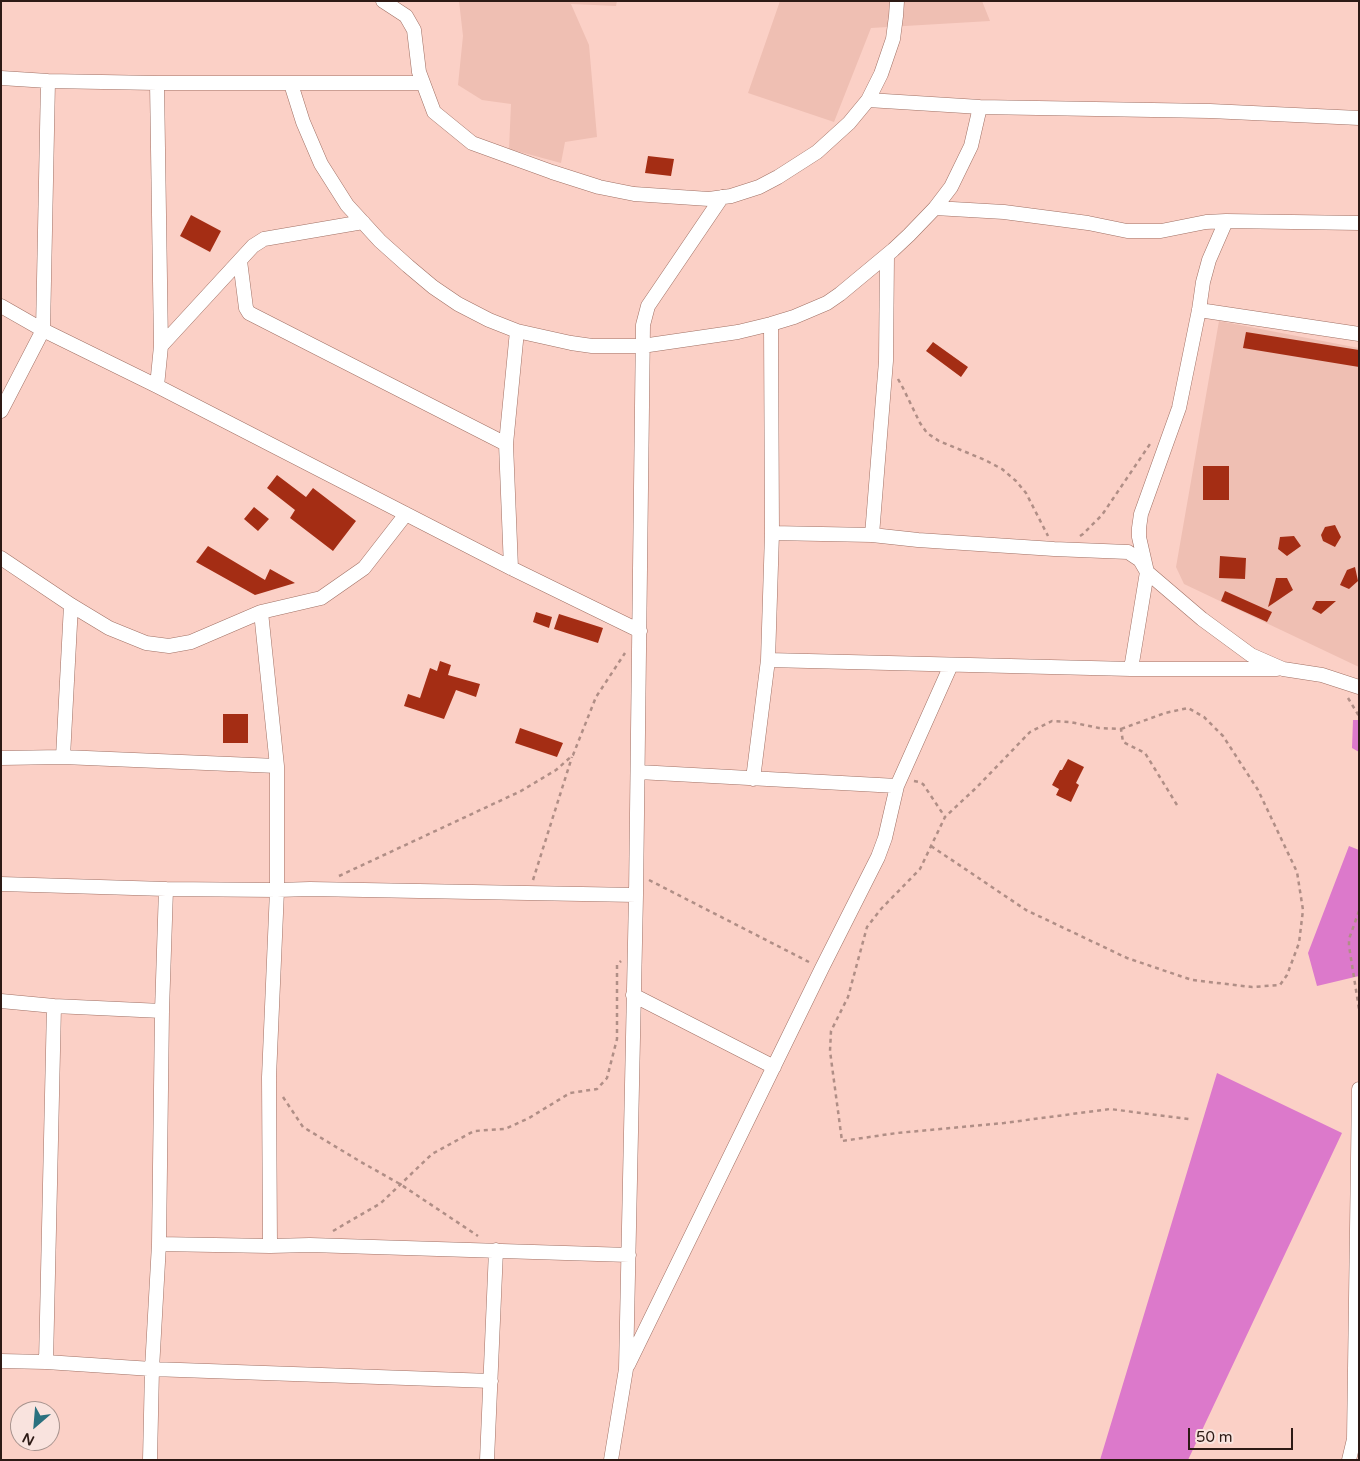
<!DOCTYPE html>
<style>
body{margin:0}
#map{position:relative;width:1360px;height:1461px;overflow:hidden;background:#fbd0c6;font-family:"Varela Round",sans-serif}
canvas{display:block}
.frame{position:absolute;inset:0;border:2px solid #2d1a15;pointer-events:none}
.north{position:absolute;left:10px;top:1401px;width:50px;height:50px;box-sizing:border-box;background:#f9e3de;border:1px solid #a7938e;border-radius:50%;rotate:207deg;font-size:14px;font-weight:700;line-height:20px;text-align:center;color:#2d1a15}
.north::after{content:'';display:block;margin:auto;width:18px;height:22px;background:#2b717f;clip-path:polygon(50% 0,100% 100%,50% 72%,0 100%)}
.scale{position:absolute;left:1188px;top:1428px;width:105px;height:22px;box-sizing:border-box;border:2px solid #2d1a15;border-top:0;padding-left:6px;font-size:15px;line-height:18px;white-space:nowrap;color:#2d1a15;-webkit-text-stroke:4px #f9e3de;paint-order:stroke}
</style>
<div id="map">
<canvas width="1360" height="1461"></canvas>
<div class="frame"></div>
<div class="north">N</div>
<div class="scale">50 m</div>
</div>
<script>
const ctx = document.querySelector('canvas').getContext('2d');
ctx.lineJoin = 'round';
function fillPath(path, color) { ctx.fillStyle = color; ctx.fill(path, 'evenodd'); }
const toPath = rows => new Path2D(rows.map(r => 'M' + r).join(''));
function stroke(path, color, width, dash) { ctx.strokeStyle = color; ctx.lineWidth = width; ctx.lineCap = dash ? 'butt' : 'round'; ctx.setLineDash(dash || []); ctx.stroke(path); }
fillPath(toPath([
 [459,1,617,1,616,6,571,4,589,45,597,137,565,142,561,163,509,149,511,104,482,100,458,85,463,36],
 [780,1,982,1,990,21,871,28,834,122,748,93],
 [1219,321,1359,348,1359,667,1184,584,1176,567]
]), '#efbfb3');
fillPath(toPath([
 [1353,720,1359,720,1359,752,1352,748],
 [1349,846,1359,850,1359,976,1317,986,1308,953],
 [1217,1073,1342,1133,1188,1460,1100,1460]
]), '#dc79cb');
fillPath(toPath([
 [648,156,674,159,671,176,645,173],
 [191,215,221,231,210,252,180,236],
 [1246,332,1359,350,1359,367,1243,348],
 [933,342,968,367,961,377,926,351],
 [1203,466,1229,466,1229,500,1203,500],
 [277,475,306,497,313,488,356,521,333,551,290,518,295,510,267,488],
 [254,507,269,519,258,531,244,519],
 [1335,525,1341,537,1335,547,1323,541,1321,535,1325,527],
 [1294,536,1301,546,1287,556,1278,549,1280,537],
 [208,546,265,580,270,569,295,583,255,595,196,562],
 [1220,556,1246,558,1245,579,1219,578],
 [1355,567,1358,581,1349,589,1340,585,1347,570],
 [1276,578,1287,578,1293,590,1268,607],
 [1225,591,1272,612,1267,622,1221,601],
 [1316,601,1336,601,1321,614,1312,609],
 [536,612,552,617,549,628,533,622],
 [559,614,603,628,598,643,554,629],
 [440,661,451,665,448,675,480,684,476,697,456,690,444,719,404,706,408,694,420,698,430,668,437,671],
 [223,714,248,714,248,743,223,743],
 [520,728,563,743,557,757,515,743],
 [1068,759,1084,767,1076,783,1079,785,1071,802,1056,795,1059,789,1052,785,1060,770,1062,770]
]), '#a42d14');
const minor = toPath([
 [383,1,406,16,414,30,419,72,434,112,472,143,552,172,599,187,634,194,709,199,731,196,759,187,778,177,817,152,849,123,868,100,881,74,893,39,896,16,897,1],
 [1,78,48,81,157,83,423,83],
 [291,84,303,122,321,164,347,205,380,241,408,266,433,287,458,304,489,320,517,331,571,343,592,346,642,346,738,332,771,324,794,317,827,303,840,294,893,250,909,235,935,208,951,187,971,146,980,107],
 [868,100,980,107,1210,111,1359,118],
 [935,208,1004,212,1088,223,1127,231,1161,231,1206,222,1226,221,1359,223],
 [240,261,246,308,249,313,506,444],
 [1,306,43,330,157,386,511,568,640,631],
 [1199,310,1359,334],
 [161,346,253,246,264,239,363,222],
 [157,386,161,346,157,83],
 [1,411,43,330,48,81],
 [772,533,872,535,918,540,1054,549,1128,552,1140,560,1147,572,1202,619,1251,655,1283,669,1322,675,1359,687],
 [872,535,886,361,887,255],
 [1,558,71,605,109,628,146,643,169,646,191,642,261,612,321,598,364,568,406,514],
 [511,568,506,444,517,331],
 [261,612,277,766,277,890,269,1077,270,1246],
 [768,660,1131,669,1277,669],
 [1131,669,1147,572,1139,537,1139,528,1141,514,1179,408,1199,310,1203,282,1209,260,1226,221],
 [63,757,71,605],
 [1,758,63,757,277,766],
 [638,772,897,786],
 [753,779,768,660,772,533,771,324],
 [1,884,166,889,277,890,310,889,636,895],
 [633,995,774,1067],
 [1,1001,54,1006,162,1011],
 [159,1244,270,1246,310,1245,629,1255],
 [1,1361,46,1362,152,1369,491,1381],
 [46,1362,54,1006],
 [628,1365,822,968,878,857,885,838,897,786,951,665],
 [150,1460,152,1369,159,1244,162,1011,166,889],
 [487,1460,496,1250],
 [611,1460,626,1369,636,895,643,325,648,306,722,197],
 [1349,1460,1354,1439,1359,1089]
]);
stroke(minor, '#a07064', 15);
stroke(toPath([
 [898,379,903,388,920,423,927,433,939,441,985,460,1002,469,1016,481,1026,493,1048,536],
 [1080,536,1083,534,1102,515,1150,444],
 [1348,698,1359,716],
 [914,781,919,782,923,784,945,817],
 [1177,805,1145,753,1123,742,1121,729,1099,728,1070,722,1052,721,1030,732,977,787,945,817,920,869,881,909,867,927,848,997,831,1031,830,1051,842,1141,897,1133,1004,1123,1110,1109,1189,1119],
 [931,846,1026,910,1127,958,1192,980,1252,987,1280,985,1287,975,1299,943,1303,910,1297,872,1258,790,1223,736,1204,717,1188,708,1165,713,1121,729],
 [339,876,521,791,556,770,573,755,596,697,625,653],
 [533,880,572,757],
 [649,880,809,962],
 [1359,911,1349,939,1349,946,1359,1009],
 [283,1097,303,1127,361,1162,400,1184,478,1236],
 [333,1231,381,1203,432,1154,474,1131,505,1129,529,1118,570,1093,597,1089,607,1078,617,1039,617,965,621,961]
]), '#b08e86', 2.5, [4, 4]);
stroke(minor, '#fff', 14);
</script>
